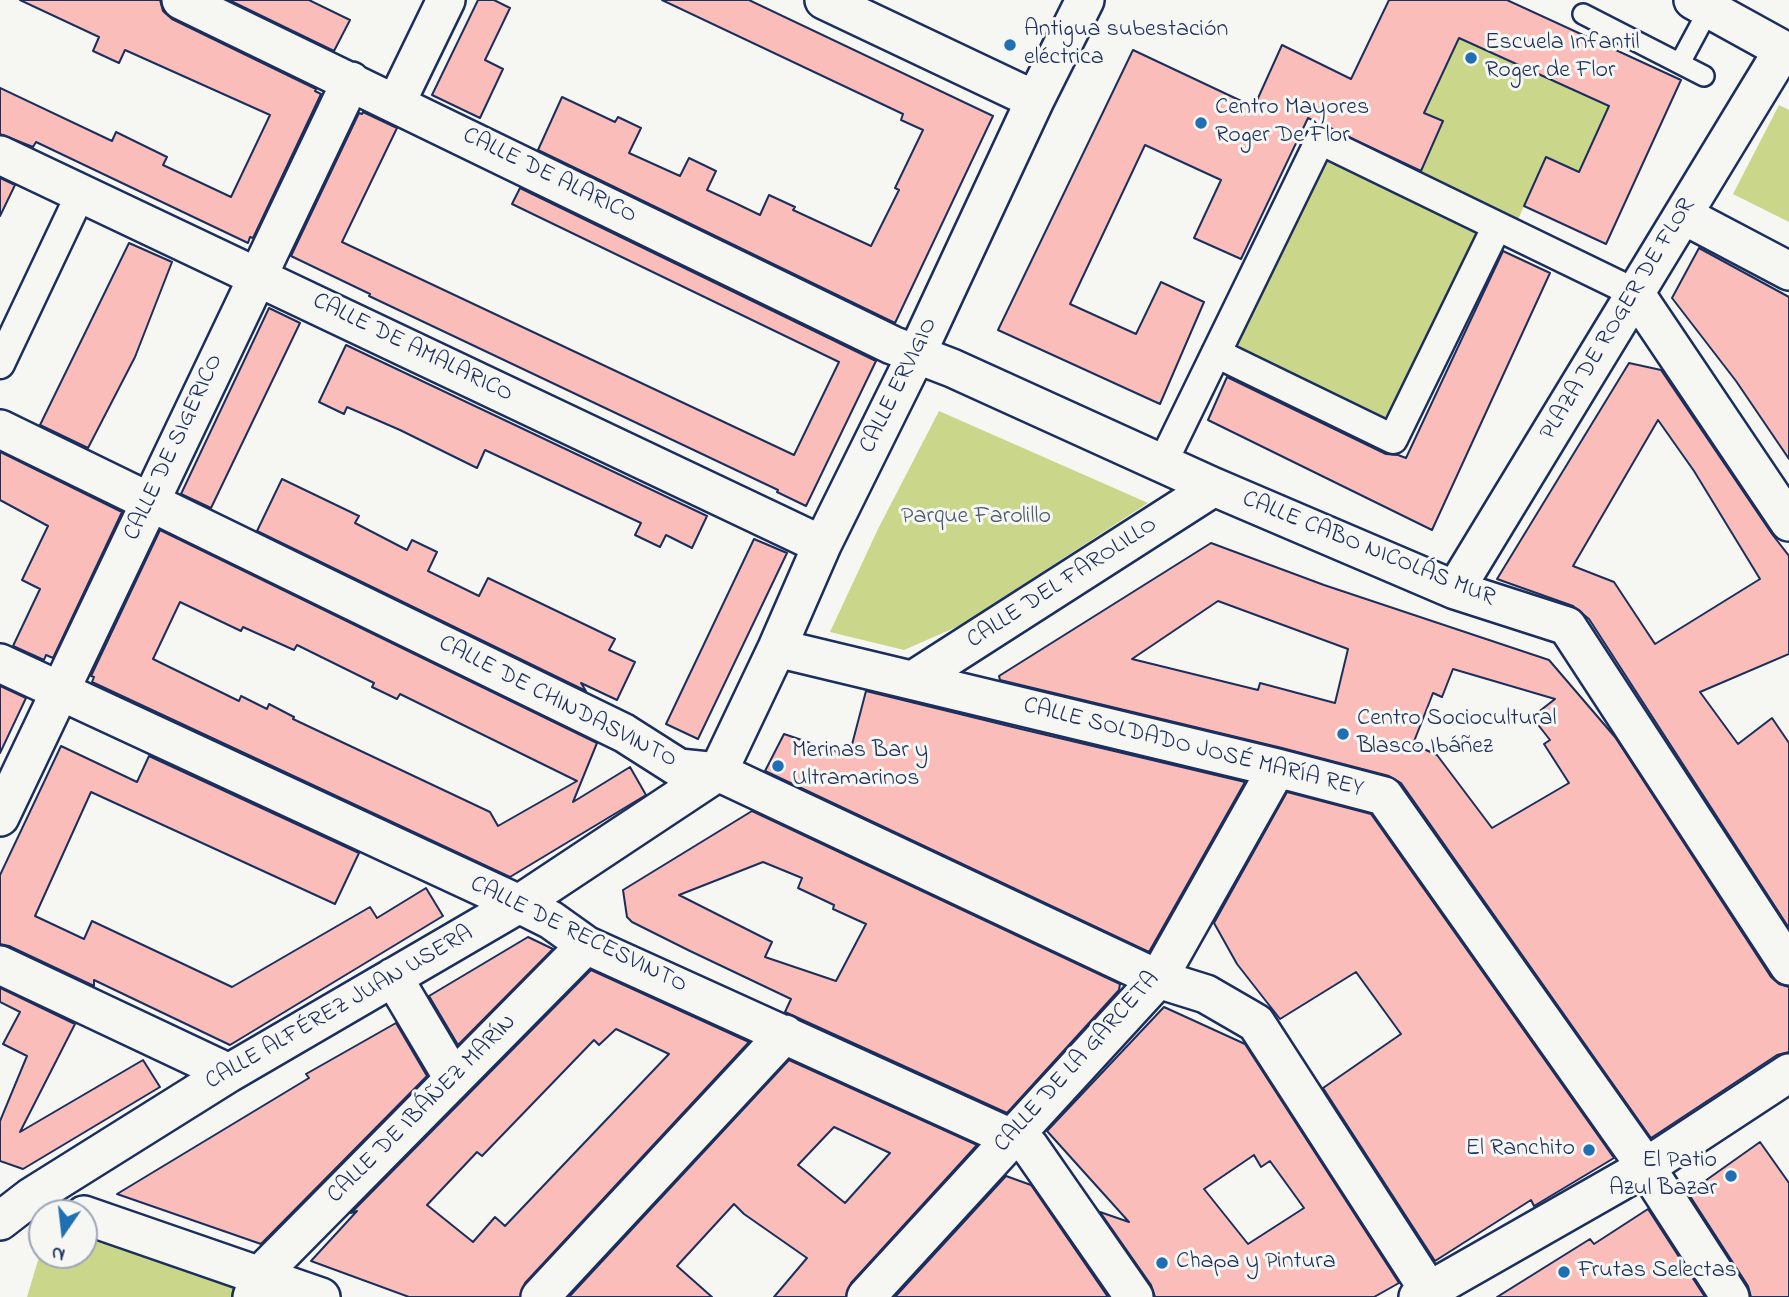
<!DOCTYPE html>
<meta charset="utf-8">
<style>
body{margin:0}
#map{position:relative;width:1789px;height:1297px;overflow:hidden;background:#f6f6f2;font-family:"Indie Flower",sans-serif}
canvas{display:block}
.north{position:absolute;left:28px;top:1199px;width:70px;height:70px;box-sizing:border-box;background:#f6f6f2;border:2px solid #9ea6b7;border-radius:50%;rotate:194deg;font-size:19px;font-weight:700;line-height:28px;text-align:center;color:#1b2f5e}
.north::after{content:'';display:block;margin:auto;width:24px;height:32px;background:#1f6fb2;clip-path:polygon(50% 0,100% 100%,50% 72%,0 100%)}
</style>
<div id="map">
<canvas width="1789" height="1297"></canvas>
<div class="north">N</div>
</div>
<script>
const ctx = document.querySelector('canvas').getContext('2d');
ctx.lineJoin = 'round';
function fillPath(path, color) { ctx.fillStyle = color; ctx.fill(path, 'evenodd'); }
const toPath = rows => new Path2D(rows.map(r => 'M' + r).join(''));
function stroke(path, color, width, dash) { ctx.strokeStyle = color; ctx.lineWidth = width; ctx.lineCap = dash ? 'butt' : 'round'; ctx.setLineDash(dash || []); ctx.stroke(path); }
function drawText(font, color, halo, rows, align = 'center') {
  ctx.font = font + ' "Indie Flower",sans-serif'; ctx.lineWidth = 6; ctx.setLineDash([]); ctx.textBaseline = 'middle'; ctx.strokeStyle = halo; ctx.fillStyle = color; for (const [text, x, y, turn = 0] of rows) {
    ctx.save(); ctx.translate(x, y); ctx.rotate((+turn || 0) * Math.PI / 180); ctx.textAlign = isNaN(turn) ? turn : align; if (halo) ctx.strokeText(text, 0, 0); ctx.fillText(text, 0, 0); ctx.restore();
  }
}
fillPath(toPath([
 [1459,38,1609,106,1579,173,1546,157,1512,233,1497,226,1393,439,1216,353,1320,140,1415,186,1443,122,1424,113],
 [1779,105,1789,110,1789,222,1733,194],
 [939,411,1148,503,961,625,904,650,830,632,878,529],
 [84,1215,259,1276,252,1297,27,1297,42,1247,42,1255,84,1255]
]), '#cad78b');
const building = toPath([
 [20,0,160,0,163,11,172,19,316,89,315,91,321,94,253,238,250,237,248,243,36,142,33,147,0,134,0,88,112,141,116,132,167,157,163,165,231,197,270,115,125,50,119,63,93,51,99,37,20,0],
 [229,0,309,0,350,20,334,51,229,0],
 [478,0,494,0,510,8,485,60,503,69,480,118,432,95,478,0],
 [662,0,749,0,993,116,895,323,538,150,562,97,615,122,618,117,641,128,629,153,680,176,689,158,716,171,707,190,733,202,760,215,769,195,795,207,793,210,871,246,899,190,895,188,923,130,901,120,903,114,662,0],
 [1389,0,1507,0,1681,80,1606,244,1524,206,1546,157,1579,172,1609,106,1459,38,1424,113,1443,121,1421,171,1308,118,1241,259,1194,238,1221,180,1145,145,1070,304,1136,334,1161,282,1204,302,1160,404,998,330,1133,50,1254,107,1282,45,1351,79,1389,0],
 [363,112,397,128,342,242,794,455,839,362,512,204,520,188,876,361,806,506,777,492,778,490,369,296,370,294,291,256,359,113,362,114,363,112],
 [0,178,15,185,0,216,0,178],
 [129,243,172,262,135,357,88,448,40,425,129,243],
 [1699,248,1789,297,1789,459,1736,381,1672,298,1699,248],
 [1503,251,1550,273,1432,530,1208,420,1227,377,1386,454,1398,455,1406,458,1503,251],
 [269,308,300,323,211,508,181,494,269,308],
 [346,345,707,516,692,548,666,535,660,547,635,535,641,523,485,450,477,468,400,430,347,407,344,414,319,402,346,345],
 [1629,363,1661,370,1772,534,1789,556,1789,654,1700,692,1738,744,1772,718,1789,743,1789,928,1589,619,1573,606,1497,579,1629,363],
 [1658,420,1694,471,1760,579,1655,644,1614,582,1573,566,1658,420],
 [0,452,122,512,53,658,46,655,44,660,13,646,40,589,22,580,48,526,0,500,0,452],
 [282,479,359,516,355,523,407,550,412,540,437,552,428,571,479,596,488,578,615,639,609,650,635,662,617,700,581,683,586,691,257,531,282,479],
 [160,530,597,743,573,802,630,767,646,795,510,877,92,682,94,677,91,676,160,530],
 [180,602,241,631,243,627,294,650,297,645,374,683,372,687,397,699,400,694,577,781,498,826,490,812,293,719,294,717,269,704,267,709,241,696,239,701,153,659,180,602],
 [754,539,787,553,698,739,666,724,754,539],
 [1211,543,1324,585,1549,660,1615,737,1771,977,1779,984,1789,987,1789,1052,1777,1055,1651,1138,1401,783,1389,776,1282,748,1000,680,999,676,1211,543],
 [1218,601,1348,649,1335,703,1260,683,1258,690,1132,659,1218,601],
 [1453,669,1555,699,1532,717,1550,740,1544,744,1569,783,1492,828,1437,755,1413,744,1433,693,1442,697,1453,669],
 [0,686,26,698,0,753,0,686],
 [866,691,1021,729,1245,782,1149,952,765,771,784,734,849,756,866,691],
 [61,746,137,782,149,756,359,853,335,904,91,792,35,916,84,939,92,921,232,987,370,907,377,918,426,888,443,916,230,1045,94,980,94,986,9,946,0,944,0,875,61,746],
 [1287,792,1371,814,1614,1158,1534,1206,1531,1200,1435,1261,1323,1088,1401,1034,1356,972,1280,1019,1237,964,1214,923,1287,792],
 [752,811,1120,984,1119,990,1007,1113,785,1012,791,999,688,950,632,922,627,917,623,890,752,811],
 [763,862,802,878,798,888,834,905,833,909,866,924,836,981,765,957,772,942,679,895,763,862],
 [528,937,553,949,458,1045,429,996,528,937],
 [591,970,749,1042,525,1283,520,1297,409,1297,311,1261,357,1211,351,1213,591,970],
 [616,1029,669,1054,505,1226,495,1217,473,1242,427,1205,477,1152,482,1156,594,1040,599,1045,616,1029],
 [0,988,75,1024,20,1132,143,1060,160,1087,23,1169,0,1161,0,1121,27,1056,3,1044,20,1012,0,1002,0,988],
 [1164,1007,1245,1044,1399,1283,1374,1297,1155,1297,1151,1285,1100,1212,1129,1222,1047,1131,1164,1007],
 [1254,1155,1261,1167,1270,1161,1304,1208,1248,1244,1204,1189,1254,1155],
 [396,1023,427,1076,261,1244,117,1194,309,1078,306,1074,396,1023],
 [789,1060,977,1145,851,1283,846,1297,774,1297,807,1258,744,1214,734,1204,677,1266,712,1297,569,1297,789,1060],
 [834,1127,890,1153,845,1203,798,1165,834,1127],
 [1760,1142,1789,1183,1789,1297,1751,1297,1748,1286,1688,1193,1760,1142],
 [1006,1176,1031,1185,1108,1297,895,1297,1006,1176],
 [1648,1209,1705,1297,1497,1297,1590,1239,1594,1244,1648,1209]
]);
fillPath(building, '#fabdba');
stroke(building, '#1b2f5e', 2);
const service = toPath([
 [1583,14,1704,76],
 [1680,63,1709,9]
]);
const pedestrian = toPath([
 [1216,353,1393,439,1497,226],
 [0,364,81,193],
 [1163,462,1320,140,1635,293]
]);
const minor = toPath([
 [181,0,892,345,952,368,1214,487,1455,590,1567,626,1789,966],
 [824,0,1035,100],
 [1693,0,1789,53],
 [396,103,446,0],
 [0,155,822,545],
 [1683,215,1789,271],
 [1635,293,1789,522],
 [0,429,624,733,679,768,718,772,1158,979,1206,994,1256,1023,1433,1297],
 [1455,590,1783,50],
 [777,648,1277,768,1384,796,1646,1167,1730,1297],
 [0,663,519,904,551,920,586,945,1029,1146,1134,1297],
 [913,680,1214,487],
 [0,817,351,81],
 [0,965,229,1073],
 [393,977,453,1078],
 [84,1215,321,1297],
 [0,1221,31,1197,229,1073,519,904,718,772,777,648,822,545,916,355,1035,100,1085,0],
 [252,1297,259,1276,586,945],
 [540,1297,785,1034],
 [866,1297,1158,979,1277,768],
 [1418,1297,1646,1167,1789,1073]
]);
stroke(service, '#1b2f5e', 24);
stroke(pedestrian, '#1b2f5e', 33);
stroke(minor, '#1b2f5e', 42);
stroke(service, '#f6f6f2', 19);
stroke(pedestrian, '#f6f6f2', 28);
stroke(minor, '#f6f6f2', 37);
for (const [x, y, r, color] of [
 [1010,45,7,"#1f6fb2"],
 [1471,58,7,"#1f6fb2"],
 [1201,123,7,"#1f6fb2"],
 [1343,734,7,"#1f6fb2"],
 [778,766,7,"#1f6fb2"],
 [1589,1150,7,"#1f6fb2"],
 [1731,1176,7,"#1f6fb2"],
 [1162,1263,7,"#1f6fb2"],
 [1564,1272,7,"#1f6fb2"]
]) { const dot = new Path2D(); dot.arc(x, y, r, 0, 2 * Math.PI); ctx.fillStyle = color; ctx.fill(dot); stroke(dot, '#f6f6f2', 2.5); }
drawText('24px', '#1b2f5e', '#f6f6f2', [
 ["Antigua subestación",1024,31],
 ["eléctrica",1024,59],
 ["Escuela Infantil",1485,44],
 ["Roger de Flor",1485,72],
 ["Centro Mayores",1215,109],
 ["Roger De Flor",1215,137],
 ["Centro Sociocultural",1357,720],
 ["Blasco Ibáñez",1357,748],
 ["Merinas Bar y",792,752],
 ["Ultramarinos",792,780],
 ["El Ranchito",1575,1150,"right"],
 ["El Patio",1717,1162,"right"],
 ["Azul Bazar",1717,1190,"right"],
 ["Chapa y Pintura",1176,1263],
 ["Frutas Selectas",1578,1272]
], 'left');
drawText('24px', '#1b2f5e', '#f6f6f2', [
 ["CALLE DE ALARICO",549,177,26],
 ["PLAZA DE ROGER DE FLOR",1619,320,-59],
 ["CALLE DE AMALARICO",412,349,26],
 ["CALLE ERVIGIO",900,386,-64],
 ["CALLE DE SIGERICO",175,448,-65],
 ["CALLE CABO NICOLÁS MUR",1368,550,22],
 ["CALLE DEL FAROLILLO",1063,584,-33],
 ["CALLE DE CHINDASVINTO",557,703,27],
 ["CALLE SOLDADO JOSÉ MARÍA REY",1193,749,14],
 ["CALLE DE RECESVINTO",578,936,26],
 ["CALLE ALFÉREZ JUAN USERA",340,1009,-30],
 ["CALLE DE LA GARCETA",1078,1063,-48],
 ["CALLE DE IBÁÑEZ MARÍN",423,1110,-45]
]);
drawText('24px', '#475969', '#f6f6f2', [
 ["Parque Farolillo",976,518]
]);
</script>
